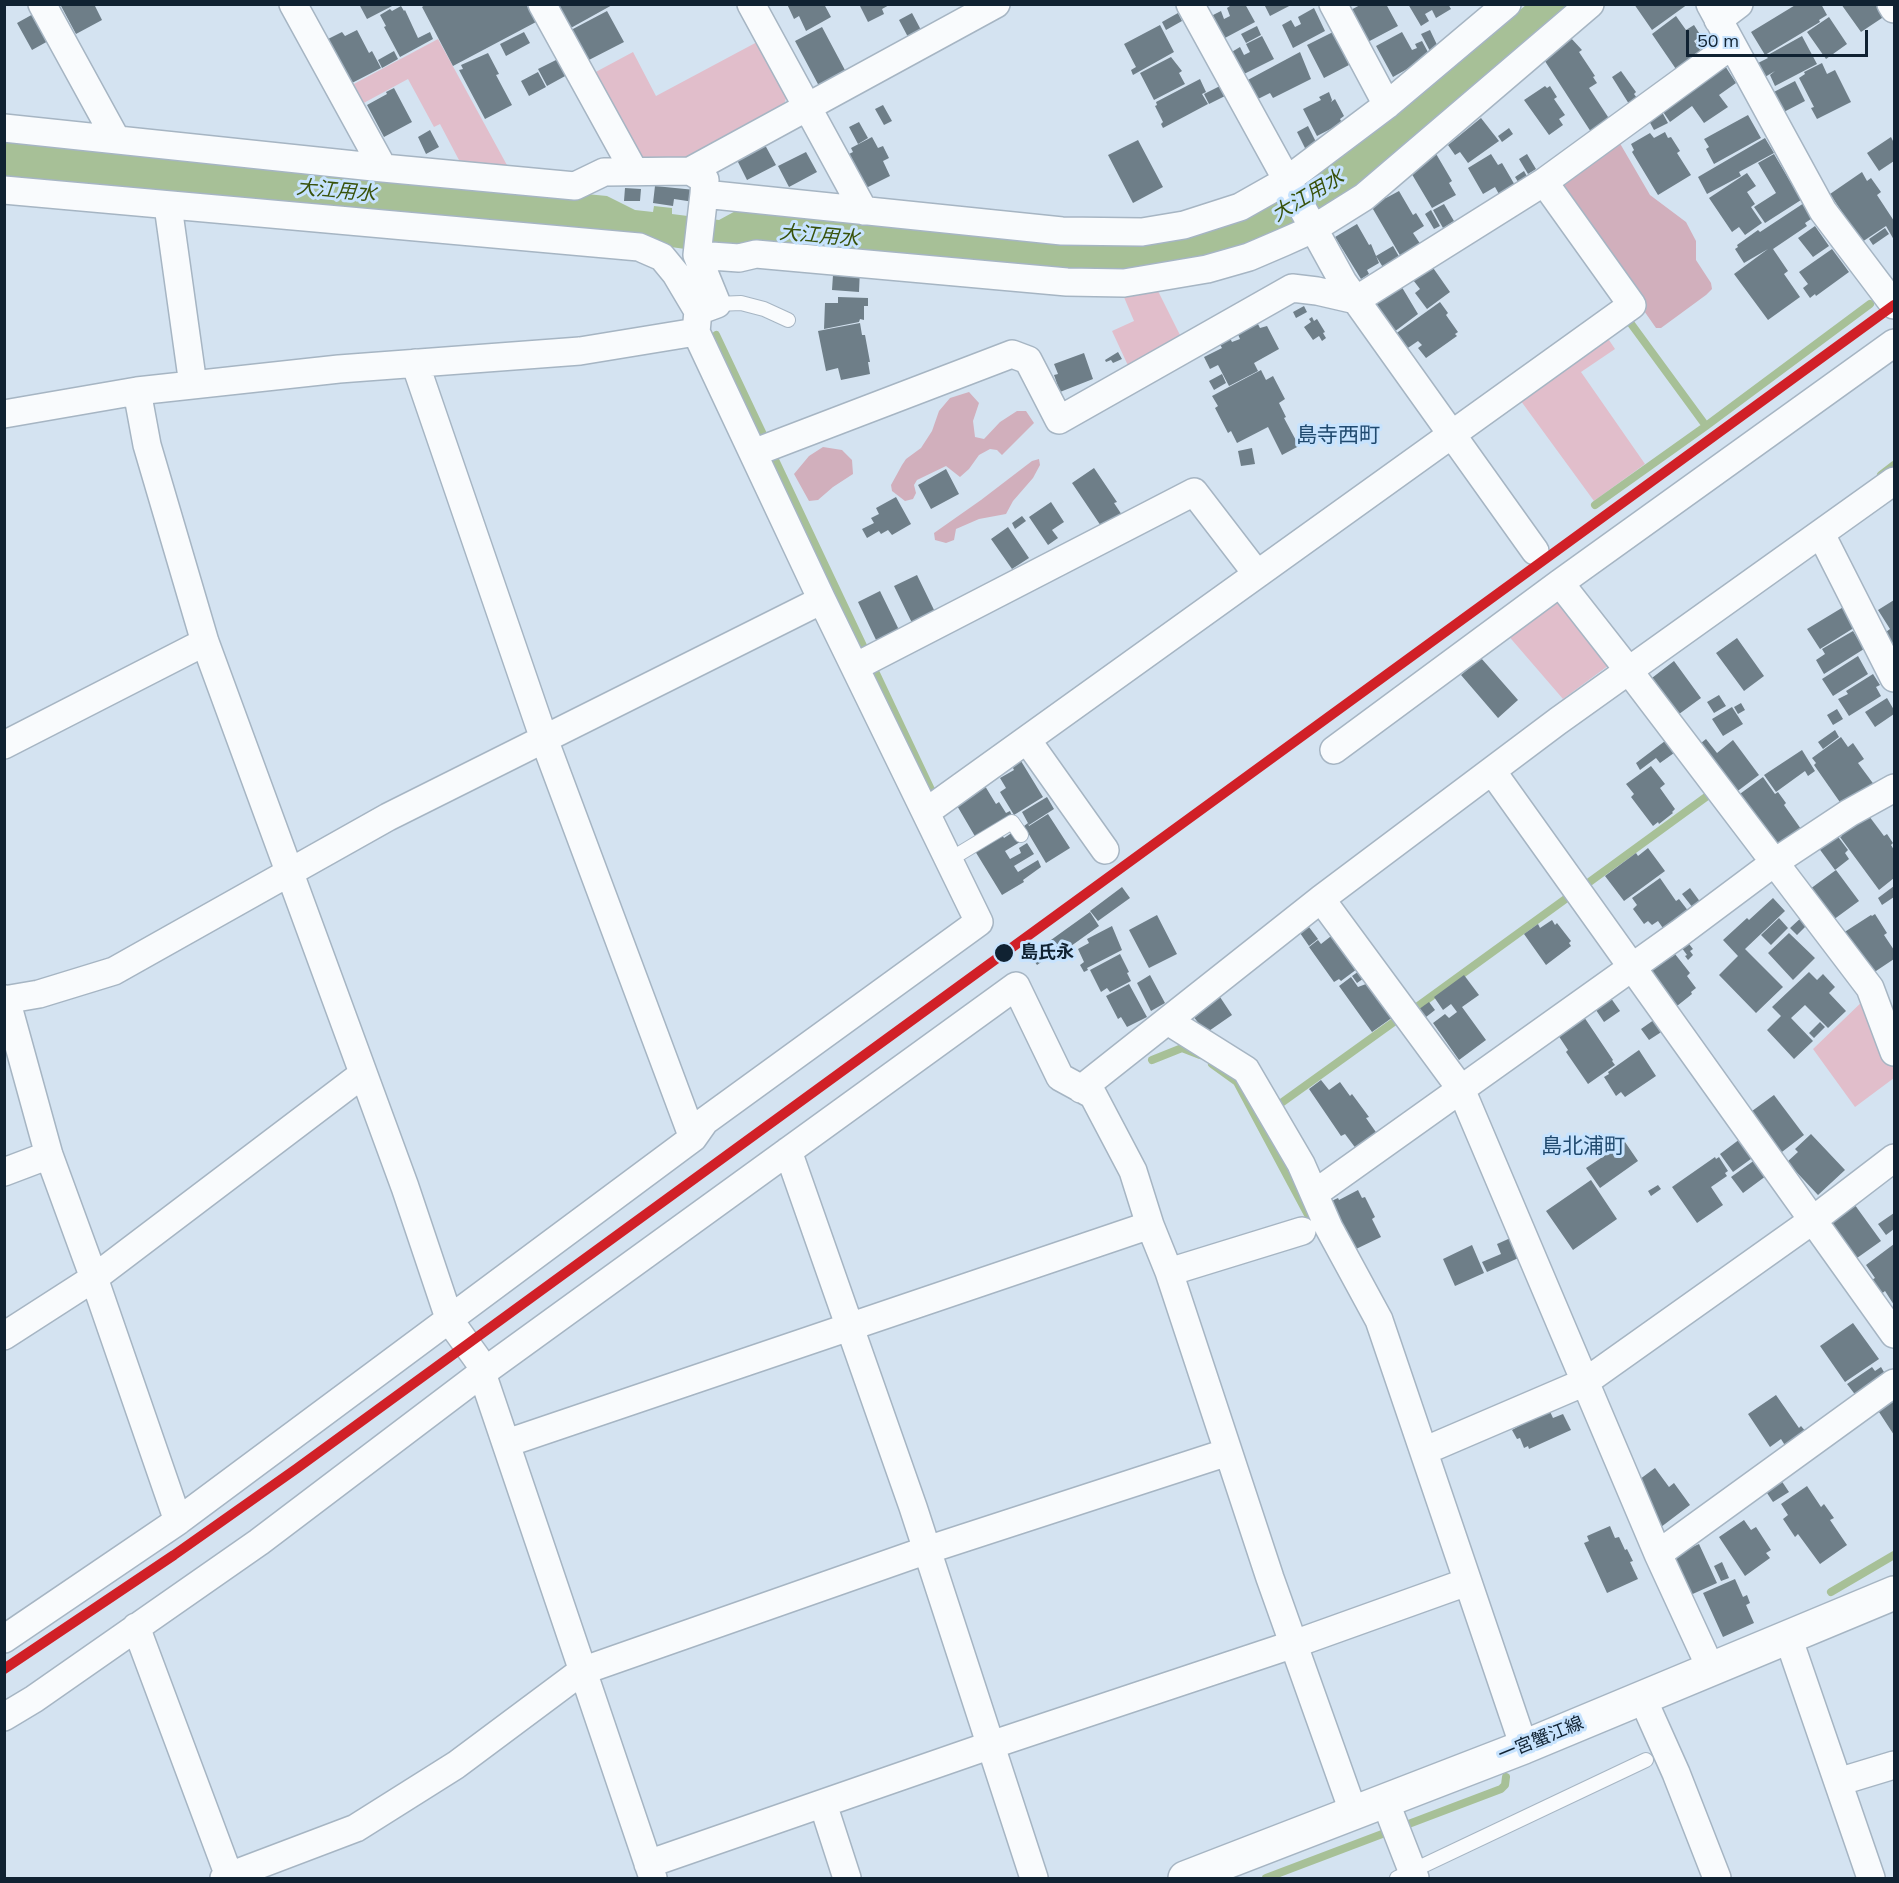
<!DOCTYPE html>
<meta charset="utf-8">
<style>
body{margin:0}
#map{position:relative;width:1899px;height:1883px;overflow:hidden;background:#d4e3f1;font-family:Mulish,sans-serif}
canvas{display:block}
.frame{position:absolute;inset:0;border:6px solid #102232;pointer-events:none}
.scale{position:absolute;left:1686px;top:30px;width:182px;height:27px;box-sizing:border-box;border:3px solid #102232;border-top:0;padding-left:8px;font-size:18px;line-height:21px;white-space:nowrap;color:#102232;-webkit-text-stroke:4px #c7e3fe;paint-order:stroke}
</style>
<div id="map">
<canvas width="1899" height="1883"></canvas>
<div class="frame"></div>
<div class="scale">50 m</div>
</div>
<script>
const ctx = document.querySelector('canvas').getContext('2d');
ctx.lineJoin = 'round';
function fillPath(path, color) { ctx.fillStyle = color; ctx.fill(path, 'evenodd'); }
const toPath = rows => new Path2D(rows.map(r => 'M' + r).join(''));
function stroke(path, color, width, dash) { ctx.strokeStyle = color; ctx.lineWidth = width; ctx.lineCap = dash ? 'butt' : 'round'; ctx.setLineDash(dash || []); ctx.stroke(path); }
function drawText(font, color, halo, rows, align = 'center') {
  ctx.font = font + ' Mulish,"Noto Sans JP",sans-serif'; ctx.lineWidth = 6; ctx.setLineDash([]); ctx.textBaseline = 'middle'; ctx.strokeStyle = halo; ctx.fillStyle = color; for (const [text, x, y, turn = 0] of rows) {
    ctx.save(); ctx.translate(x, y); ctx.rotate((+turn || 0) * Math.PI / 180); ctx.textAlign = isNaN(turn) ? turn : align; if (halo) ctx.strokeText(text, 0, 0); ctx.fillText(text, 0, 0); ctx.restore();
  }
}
fillPath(toPath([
 [438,39,508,167,460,162,440,124,434,127,408,79,360,105,350,86],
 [759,41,787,95,783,108,677,164,639,161,592,74,633,52,656,96],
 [1155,285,1183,341,1131,372,1112,331,1134,321,1121,290],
 [1605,334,1615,349,1581,372,1645,464,1594,501,1518,397],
 [1557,594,1616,660,1563,699,1506,633],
 [1868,996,1883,1047,1894,1065,1894,1078,1855,1107,1813,1049]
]), '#e1becb');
fillPath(toPath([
 [1618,140,1650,195,1686,222,1696,241,1696,260,1711,283,1712,289,1706,295,1661,328,1656,328,1559,189,1560,175],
 [969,392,979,403,973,421,975,437,984,439,1000,422,1017,411,1026,411,1034,423,1002,455,997,450,990,449,979,455,969,469,960,477,946,466,917,480,914,485,916,493,913,499,905,501,892,491,891,485,902,465,906,459,921,448,932,431,939,411,950,398],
 [823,447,842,450,852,460,853,474,833,487,818,500,809,501,794,474,809,456],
 [1039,459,1040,465,1033,478,1013,501,1006,514,979,519,956,529,954,540,946,543,935,540,934,533,981,500,1032,461]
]), '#d1afbc');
fillPath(toPath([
 [1526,5,1583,5,1420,139,1297,231,1131,275,692,250,629,241,5,179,4,138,607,196,635,210,653,212,654,206,672,208,672,214,719,220,741,208,814,220,1062,243,1282,195,1318,174]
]), '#a7c097');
stroke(toPath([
 [1629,321,1706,426],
 [716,335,934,796],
 [1881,475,1894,465],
 [1595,505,1706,426,1870,304],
 [1588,883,1706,797],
 [1414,1009,1571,895],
 [1152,1060,1182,1048,1200,1055],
 [1212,1064,1237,1082,1313,1224],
 [1277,1106,1398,1019],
 [1831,1592,1894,1555],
 [1266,1878,1501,1789,1505,1785,1506,1777]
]), '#a7c097', 8);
fillPath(toPath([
 [60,4,94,4,102,20,76,34],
 [359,4,396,4,367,19],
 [426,4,526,4,536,22,453,66,422,7],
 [556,4,614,4,569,29],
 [787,4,824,4,831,17,806,31,799,16,794,19],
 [859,4,891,4,882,9,884,14,868,22],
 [1233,4,1245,4,1255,22,1223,39,1211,16,1221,11,1224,19,1230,16,1227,8],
 [1264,4,1293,4,1270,16],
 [1362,4,1386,4,1398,26,1364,44,1347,12],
 [1408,4,1448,4,1451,9,1436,18,1432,10,1425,14,1429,21,1421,26],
 [1634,4,1688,4,1652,30],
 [1797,4,1821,4,1827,15,1819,20,1820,22,1765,55,1751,32],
 [1841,4,1877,4,1885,16,1861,32],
 [401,6,404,11,405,10,418,38,430,32,433,39,400,57,384,27,386,26,380,15,390,9,392,11],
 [1314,8,1325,31,1293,48,1282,25,1291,20,1295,27,1301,24,1298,17],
 [607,11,624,42,587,61,571,30],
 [35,13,50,40,32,50,17,23],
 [912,13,921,30,908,37,899,20],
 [1178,13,1182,21,1166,30,1162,22],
 [1676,16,1686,30,1694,25,1701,36,1694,41,1703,54,1678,72,1652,34],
 [1829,17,1847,44,1826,59,1807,32],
 [1160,25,1174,52,1133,75,1131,70,1136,67,1124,44],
 [1257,26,1261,35,1246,43,1241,34],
 [822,27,846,72,819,86,795,41],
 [357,30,369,53,372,51,381,68,352,83,348,75,345,76,326,40,342,32,345,36],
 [1430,30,1439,49,1431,53,1421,34],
 [524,32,530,43,506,56,500,44],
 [1333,32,1344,49,1342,50,1349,65,1324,78,1307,45],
 [1402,32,1412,50,1417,48,1415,44,1422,41,1430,56,1393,77,1376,46],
 [1707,35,1715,46,1704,54,1696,42],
 [1262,36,1274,59,1242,75,1230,53,1240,47,1244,55,1250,52,1246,44],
 [1802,36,1817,64,1775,86,1770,75,1775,71,1760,80,1752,66,1768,58,1766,56],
 [1570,37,1582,50,1579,52,1595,76,1593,77,1597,83,1589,88,1610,120,1591,132,1541,55],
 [394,51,398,59,382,68,378,60],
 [1300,52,1311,79,1273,98,1270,93,1254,101,1244,82],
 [488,53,499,74,496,75,512,105,485,119,459,70,463,69,461,65],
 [1171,57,1182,71,1179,73,1185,84,1154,100,1140,73],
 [558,59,567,75,547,86,538,69],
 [1722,61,1736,83,1719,95,1728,107,1704,123,1692,106,1670,122,1659,106],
 [1822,63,1827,74,1835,70,1851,102,1817,119,1811,108,1814,107,1799,78,1805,74,1804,72],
 [1621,71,1636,92,1634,94,1637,98,1629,104,1612,77],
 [538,72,546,87,529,96,521,81],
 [1200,79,1206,92,1202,94,1208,104,1163,128,1161,124,1163,122,1155,106,1157,105,1156,102],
 [1795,81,1805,101,1780,114,1770,94],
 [1220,86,1225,96,1209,104,1204,94],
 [1545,86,1547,88,1550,86,1557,97,1554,99,1565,115,1559,119,1563,125,1549,135,1524,100],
 [394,88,412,122,384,137,367,105,387,94,386,92],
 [1329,92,1332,100,1331,102,1335,99,1344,116,1340,119,1342,123,1317,136,1303,109,1321,100,1319,97],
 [883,105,892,121,884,125,875,109],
 [1662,112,1668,123,1654,130,1648,119],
 [1748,115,1761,138,1714,164,1706,149,1709,147,1704,139],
 [1481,118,1499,141,1468,163,1460,152,1455,155,1448,145],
 [859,122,868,138,858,144,849,127],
 [1308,126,1318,146,1307,152,1297,132],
 [1509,128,1513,134,1502,142,1498,136],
 [430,130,439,147,426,154,418,137],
 [1665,132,1668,138,1671,137,1680,151,1677,153,1691,175,1658,195,1632,152,1634,150,1631,144,1650,133,1654,138],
 [872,137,878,148,883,146,889,158,883,161,890,176,866,188,849,154,853,152,851,148],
 [1891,137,1894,143,1894,161,1879,171,1867,153],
 [1765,138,1774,153,1739,172,1741,176,1707,194,1698,177],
 [1138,140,1163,187,1133,203,1108,155],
 [765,145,776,165,747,180,737,160],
 [806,152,817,172,789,187,778,166],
 [1435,152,1452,181,1449,183,1456,195,1432,208,1410,171],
 [1491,154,1498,165,1502,163,1516,187,1500,196,1495,187,1483,194,1468,168],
 [1527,154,1536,169,1528,174,1519,159],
 [1774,154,1801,200,1765,223,1754,207,1776,193,1758,163],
 [1524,171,1529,180,1520,185,1515,177],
 [1862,172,1867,181,1871,178,1881,192,1877,195,1894,221,1894,240,1886,226,1862,242,1830,194],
 [1747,173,1756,186,1747,192,1755,204,1751,207,1762,223,1745,235,1739,227,1732,232,1709,198],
 [655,186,695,190,694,202,674,199,673,206,653,203],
 [625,188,641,189,640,201,624,201],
 [1399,191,1413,215,1416,213,1424,226,1413,233,1421,245,1401,257,1370,204,1384,195,1386,198],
 [1804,203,1814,217,1805,223,1807,226,1773,249,1788,271,1784,274,1800,297,1768,320,1734,274,1768,249,1744,263,1735,249,1738,247,1737,245,1758,230,1760,232],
 [1444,204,1454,221,1443,228,1433,210],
 [1431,210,1440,226,1434,229,1425,214],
 [1357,224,1369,245,1371,244,1379,263,1367,270,1369,274,1361,279,1335,237],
 [1815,226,1829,246,1813,257,1798,238],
 [1885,228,1889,234,1873,245,1869,239],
 [1393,246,1401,260,1384,269,1376,256],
 [1832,249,1849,272,1816,296,1815,294,1810,298,1803,288,1808,284,1799,272],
 [1429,262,1450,292,1427,309,1415,293,1420,289,1410,276],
 [828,268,860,269,859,292,832,290,833,275,828,275],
 [1400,284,1418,314,1390,335,1371,304],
 [838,297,868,298,868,306,864,306,864,320,860,319,859,322,824,329,825,303,838,303],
 [1440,302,1448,313,1446,315,1458,332,1455,334,1457,336,1426,358,1418,348,1422,345,1418,341,1402,352,1391,337],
 [1304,306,1307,312,1296,318,1293,312],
 [1312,317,1314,321,1317,319,1325,332,1323,333,1326,338,1322,341,1319,336,1313,340,1304,327,1311,322,1309,319],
 [1257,322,1260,328,1267,326,1279,349,1254,363,1258,371,1229,386,1218,365,1210,369,1204,357,1222,348,1218,341,1229,336,1232,342,1240,339,1237,332],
 [860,323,862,335,865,335,870,362,868,362,870,374,841,380,838,368,826,371,818,331],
 [1118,352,1122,359,1113,363,1111,360,1106,362,1105,360],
 [1084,353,1093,379,1060,392,1054,375,1058,374,1054,364],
 [1261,370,1266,380,1273,376,1285,399,1279,403,1286,417,1284,418,1299,446,1282,455,1268,427,1237,443,1231,431,1228,433,1215,408,1218,406,1212,396],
 [1222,374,1226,383,1214,390,1209,381],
 [1252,448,1255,464,1241,466,1238,451],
 [1094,468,1117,502,1114,503,1122,515,1103,529,1072,483],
 [946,469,959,494,931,509,918,485],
 [896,497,911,524,892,535,888,530,881,534,879,531,867,538,862,529,874,523,871,518,879,514,876,508],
 [1051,502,1064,522,1052,530,1058,538,1048,545,1029,517],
 [1022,516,1026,521,1015,529,1012,523],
 [1008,527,1029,558,1012,569,991,539],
 [917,575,936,614,913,625,894,586],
 [880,591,900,632,877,642,858,602],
 [1894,600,1894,648,1889,651,1879,637,1890,629,1878,610],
 [1845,606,1857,626,1820,649,1807,629],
 [1853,631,1864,649,1824,674,1816,660,1825,654,1822,649],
 [1737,638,1764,676,1744,691,1716,653],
 [1858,656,1868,674,1833,696,1822,679],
 [1481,658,1518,700,1498,718,1461,675],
 [1674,661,1701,698,1675,717,1648,681],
 [1873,674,1880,685,1876,687,1881,696,1849,716,1838,699,1848,694,1846,691],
 [1719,695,1726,706,1714,713,1707,702],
 [1887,698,1894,710,1894,714,1875,727,1865,712],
 [1741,703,1745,710,1738,714,1734,707],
 [1732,707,1743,724,1723,736,1712,719],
 [1837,709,1843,719,1833,725,1827,715],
 [1835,730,1839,737,1823,749,1818,742],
 [1841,737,1848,747,1853,743,1864,759,1858,763,1875,786,1844,808,1814,765,1816,763,1812,758],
 [1706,739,1717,753,1733,740,1759,775,1731,796,1695,748],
 [1665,741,1674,753,1660,763,1656,758,1640,770,1636,763],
 [1802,750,1815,771,1808,776,1805,771,1776,792,1764,775],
 [1021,761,1043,797,1014,815,1000,792,1006,788,1000,778,1014,770,1012,766],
 [1651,766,1665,784,1660,788,1675,809,1672,812,1673,813,1659,824,1658,822,1653,826,1631,797,1634,794,1626,784],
 [1763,777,1775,794,1778,792,1786,803,1784,805,1801,829,1771,851,1733,799],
 [985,786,996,804,999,802,1006,813,1010,811,1012,816,976,838,956,804],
 [1047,797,1054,809,1029,825,1022,812],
 [1048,814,1070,848,1046,863,1024,826,1028,823,1029,826],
 [1869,816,1884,836,1887,834,1893,843,1891,845,1894,850,1894,878,1879,890,1840,837,1842,836,1838,830],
 [1013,832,1020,842,1005,851,1010,859,1021,853,1019,848,1027,843,1034,854,1014,866,1018,872,1038,860,1041,867,1023,880,1024,882,1002,895,975,851,1002,835,1004,838],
 [1836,834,1848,850,1845,853,1849,859,1835,870,1818,847],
 [1648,848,1665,871,1624,901,1605,876,1636,853,1638,856],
 [1836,870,1859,901,1833,920,1810,889],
 [1660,878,1676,901,1679,899,1689,912,1665,931,1658,921,1652,925,1648,921,1644,924,1633,909,1637,905,1632,898],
 [1894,886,1894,897,1882,905,1878,898],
 [1122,887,1130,898,1098,921,1090,911],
 [1690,888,1701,903,1693,908,1682,894],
 [1773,898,1785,911,1745,949,1783,987,1756,1013,1719,975,1738,956,1723,940,1747,918,1749,920],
 [1090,912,1099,926,1071,946,1068,943,1037,965,1030,955],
 [1875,914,1887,933,1884,935,1894,950,1894,959,1870,975,1843,933,1871,915,1872,916],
 [1157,915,1177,954,1149,968,1129,930],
 [1803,916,1809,923,1797,935,1790,928],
 [1779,918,1788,928,1771,945,1761,935],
 [1552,920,1555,925,1557,923,1571,941,1569,943,1571,946,1546,965,1524,934,1538,924,1540,928],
 [1112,926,1122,950,1087,968,1088,970,1084,972,1080,965,1084,962,1078,949,1089,943,1087,939],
 [1309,927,1318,939,1309,946,1300,933],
 [1335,933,1357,969,1341,981,1339,979,1334,982,1309,947,1318,940,1321,944],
 [1789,933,1815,958,1793,980,1768,953],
 [1682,935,1693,949,1690,951,1693,955,1688,960,1685,956,1687,955,1676,940],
 [1666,949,1672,957,1675,954,1690,973,1687,976,1696,988,1691,992,1692,994,1677,1006,1675,1003,1672,1006,1646,965],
 [1120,954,1129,972,1127,973,1131,981,1110,992,1107,988,1101,992,1090,970],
 [1362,969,1367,976,1357,983,1352,976],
 [1809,972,1817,980,1823,974,1835,987,1829,993,1846,1011,1828,1028,1805,1005,1791,1018,1813,1041,1794,1059,1767,1030,1781,1016,1772,1007],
 [1150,975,1165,1003,1151,1011,1137,983],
 [1464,975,1479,995,1462,1007,1486,1040,1459,1060,1433,1023,1445,1014,1449,1018,1457,1012,1451,1004,1443,1010,1434,997],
 [1351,977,1358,987,1366,984,1372,991,1374,989,1393,1017,1372,1032,1339,986],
 [1129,984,1147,1017,1127,1027,1121,1017,1118,1019,1106,996],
 [1608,994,1620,1011,1604,1022,1592,1004],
 [1220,997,1232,1015,1206,1033,1193,1016],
 [1429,1002,1435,1010,1421,1021,1415,1012],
 [1582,1014,1613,1060,1612,1061,1615,1065,1588,1084,1566,1052,1568,1050,1556,1032],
 [1658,1017,1666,1029,1649,1040,1641,1029],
 [1820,1022,1825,1027,1814,1038,1809,1033],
 [1639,1050,1656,1076,1625,1097,1621,1092,1616,1096,1604,1077,1609,1074,1608,1072],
 [1321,1080,1329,1090,1340,1082,1350,1096,1352,1094,1369,1117,1366,1118,1378,1135,1357,1150,1345,1134,1341,1136,1309,1089],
 [1774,1095,1804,1135,1778,1155,1748,1114],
 [1811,1134,1845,1170,1818,1195,1787,1162,1798,1152,1795,1149],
 [1744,1136,1755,1156,1733,1172,1720,1154],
 [1625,1142,1638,1161,1600,1188,1586,1168],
 [1715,1157,1716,1159,1719,1157,1728,1171,1725,1173,1727,1176,1711,1187,1723,1205,1697,1223,1672,1187],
 [1759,1157,1770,1173,1743,1193,1731,1177],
 [1591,1180,1617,1219,1573,1250,1546,1211],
 [1658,1185,1661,1189,1651,1196,1648,1191],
 [1358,1190,1362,1198,1365,1197,1375,1217,1372,1219,1381,1237,1356,1249,1348,1234,1343,1236,1327,1203,1338,1198,1339,1200],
 [1852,1201,1881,1241,1857,1258,1828,1218],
 [1894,1213,1894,1229,1886,1235,1878,1224],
 [1515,1236,1523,1256,1487,1272,1482,1262,1501,1254,1497,1244],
 [1894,1244,1894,1305,1885,1291,1880,1295,1870,1281,1875,1278,1866,1265],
 [1472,1245,1484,1273,1455,1286,1443,1259],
 [1853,1323,1879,1359,1845,1382,1820,1346],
 [1872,1367,1875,1371,1881,1367,1884,1372,1879,1376,1881,1381,1857,1397,1847,1384],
 [1776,1395,1799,1428,1801,1426,1807,1433,1786,1447,1781,1439,1770,1447,1748,1414],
 [1894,1396,1894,1435,1877,1409],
 [1547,1405,1553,1418,1563,1414,1571,1430,1529,1449,1528,1446,1524,1448,1520,1438,1517,1439,1512,1430,1528,1421],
 [1655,1468,1669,1487,1674,1483,1690,1505,1661,1527,1636,1482],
 [1779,1477,1789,1492,1773,1502,1763,1487],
 [1807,1486,1821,1507,1824,1504,1834,1518,1830,1520,1847,1545,1820,1564,1798,1534,1795,1537,1783,1519,1788,1515,1781,1504],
 [1744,1520,1751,1530,1756,1527,1771,1550,1766,1553,1770,1558,1745,1576,1719,1537],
 [1610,1526,1615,1538,1619,1537,1625,1550,1627,1549,1633,1561,1630,1562,1638,1579,1607,1593,1584,1543,1589,1541,1587,1536],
 [1699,1544,1717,1583,1686,1597,1668,1558],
 [1722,1562,1729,1578,1721,1581,1714,1566],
 [1735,1579,1743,1597,1747,1595,1750,1603,1746,1605,1754,1623,1723,1637,1703,1593]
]), '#6e7e88');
const service = toPath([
 [717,304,741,303,764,309,788,320],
 [949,860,1012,822,1021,835],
 [1397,1878,1646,1760]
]);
const minor = toPath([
 [42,4,116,139],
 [293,4,383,168],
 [542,4,634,171],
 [751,4,864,211],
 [1190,4,1343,282,1535,551],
 [1333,4,1387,105],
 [1710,4,1823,211,1894,305],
 [1891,4,1894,9],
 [1718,20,1739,4],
 [4,128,383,168,575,186,604,172,690,171,705,180,704,194,1062,231,1142,232,1184,225,1240,207,1286,181,1387,105,1507,4],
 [690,171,996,4],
 [4,190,639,247,662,257,676,274,698,311],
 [168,206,193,385],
 [697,255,739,258,756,254,1067,282,1124,283,1207,269,1249,257,1284,242,1313,229,1364,197,1590,4],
 [415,363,544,739,693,1138],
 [137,391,147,445,205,642,405,1187,450,1321,486,1371],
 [4,414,137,391,339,369,580,351,696,332],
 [753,453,1012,354,1028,360,1059,420,1292,288,1317,291,1356,300,1544,182,1732,45],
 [1821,534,1894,678],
 [1560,583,1629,671,1870,988,1894,1052],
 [855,667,1194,492,1257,574],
 [1027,740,1105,850],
 [4,745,205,642],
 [1334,750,1560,583,1894,343],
 [1492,771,1894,1334],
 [926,812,1632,305,1544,182],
 [1321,899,1461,1089,1658,1554,1711,1669],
 [6,999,49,1155,94,1278,178,1521],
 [4,1000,39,994,114,971,388,817,822,600],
 [1168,1021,1246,1070,1301,1164,1329,1228,1379,1320,1524,1747],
 [1081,1089,1321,899,1558,721,1894,481],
 [788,1151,913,1507,1034,1878],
 [4,1172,49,1155],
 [1314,1194,1680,933,1775,862,1849,813,1894,788],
 [1169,1272,1302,1231],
 [4,1336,94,1278,363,1074],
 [482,1373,653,1878],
 [507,1443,1150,1225],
 [1424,1451,1585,1382,1813,1220,1894,1158],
 [1658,1554,1894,1383],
 [136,1627,229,1876],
 [1788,1637,1871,1878],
 [4,1639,178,1521,693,1138,705,1121,979,922,822,600,696,332,698,311,717,304,697,255,704,194],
 [1642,1697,1676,1773,1717,1878],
 [4,1717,34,1699,259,1542,482,1373,1016,986,1060,1077,1093,1095,1133,1171,1150,1225,1169,1272,1270,1578,1354,1814],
 [1838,1782,1894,1765],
 [1385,1801,1415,1878],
 [823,1804,847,1878],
 [648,1864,991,1745,1294,1644,1467,1582],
 [224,1878,356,1828,456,1765,582,1671,927,1550,1228,1452]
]);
const primary = toPath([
 [1185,1878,1524,1747,1894,1593]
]);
stroke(service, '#a6b5c3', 16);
stroke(minor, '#a6b5c3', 30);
stroke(primary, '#a6b5c3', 36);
stroke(service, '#f9fbfd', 14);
stroke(minor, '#f9fbfd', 27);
stroke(primary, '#f9fbfd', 33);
stroke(toPath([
 [4,1669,174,1555,296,1469,1894,305]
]), '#d12027', 10);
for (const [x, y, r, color] of [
 [1004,953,10,"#102232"]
]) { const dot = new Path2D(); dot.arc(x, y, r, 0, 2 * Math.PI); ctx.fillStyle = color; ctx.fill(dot); stroke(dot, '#c7e3fe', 2); }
drawText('bold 18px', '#102232', '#c7e3fe', [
 ["島氏永",1020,953]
], 'left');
drawText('18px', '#102232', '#c7e3fe', [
 ["一宮蟹江線",1541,1739,-22]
]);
drawText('italic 20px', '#38520b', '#c7e3fe', [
 ["大江用水",336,191,5],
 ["大江用水",1308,196,-31],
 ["大江用水",819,236,5]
]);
drawText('21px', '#204a6f', '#c7e3fe', [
 ["島寺西町",1338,436],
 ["島北浦町",1583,1147]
]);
</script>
